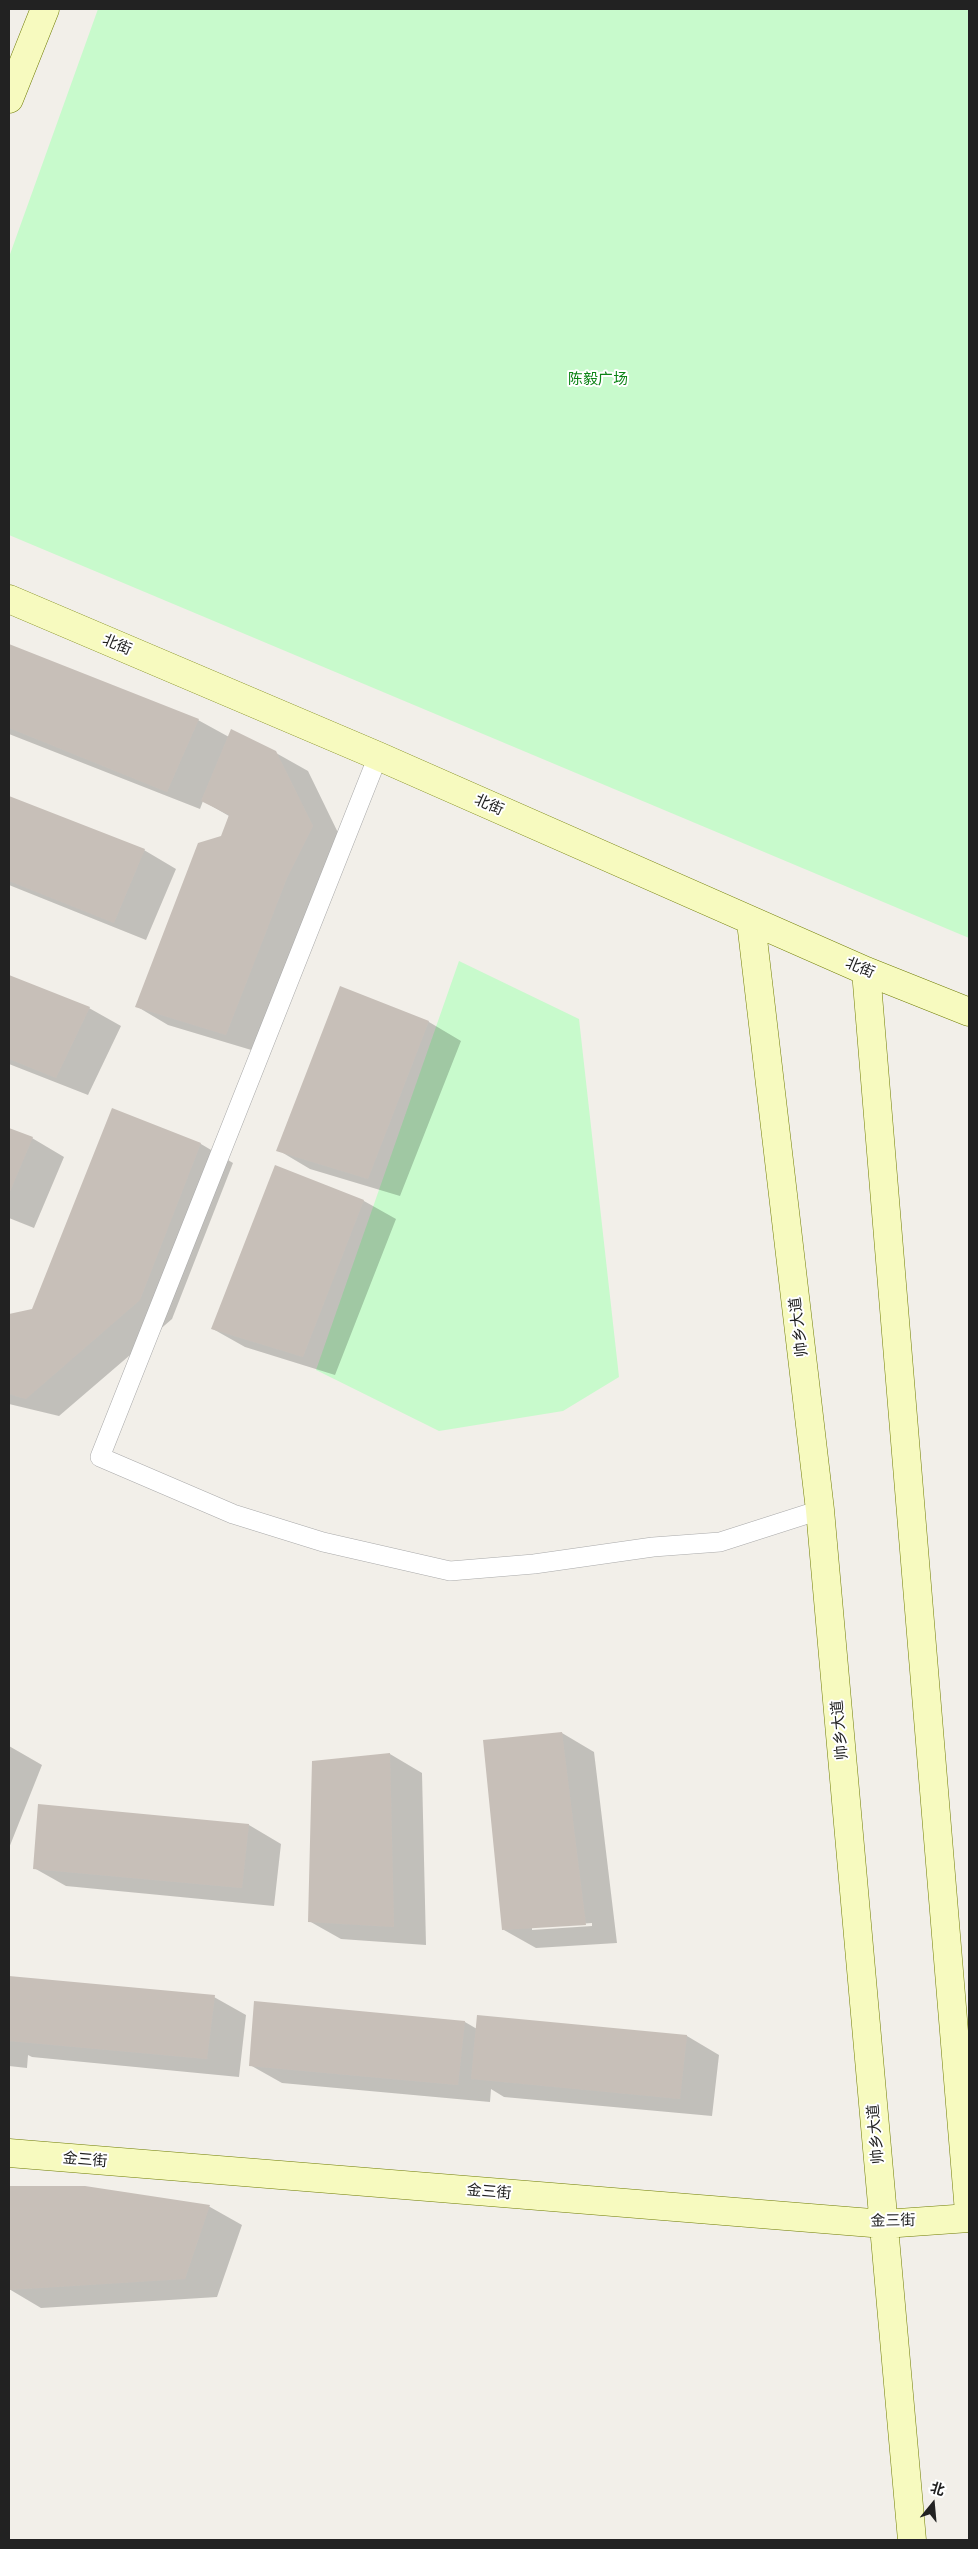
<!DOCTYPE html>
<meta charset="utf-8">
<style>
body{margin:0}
#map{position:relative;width:978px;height:2549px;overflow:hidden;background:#f2efe9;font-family:Figtree,"Noto Sans SC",sans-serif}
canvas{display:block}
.frame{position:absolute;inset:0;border:10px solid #222;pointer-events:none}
.north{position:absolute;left:908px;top:2479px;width:50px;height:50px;-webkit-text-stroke:4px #fff;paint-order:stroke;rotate:17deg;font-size:14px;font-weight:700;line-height:20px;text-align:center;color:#222}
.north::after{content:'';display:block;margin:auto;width:18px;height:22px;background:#222;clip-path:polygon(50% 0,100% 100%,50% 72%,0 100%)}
</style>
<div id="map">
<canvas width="978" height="2549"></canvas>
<div class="frame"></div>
<div class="north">北</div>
</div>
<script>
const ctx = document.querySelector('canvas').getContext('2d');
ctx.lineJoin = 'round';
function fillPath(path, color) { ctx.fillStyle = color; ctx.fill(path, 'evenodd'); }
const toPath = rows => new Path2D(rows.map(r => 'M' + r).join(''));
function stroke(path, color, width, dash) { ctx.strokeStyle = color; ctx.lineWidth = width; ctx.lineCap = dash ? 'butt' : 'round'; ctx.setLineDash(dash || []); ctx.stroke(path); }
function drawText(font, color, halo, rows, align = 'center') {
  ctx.font = font + ' Figtree,"Noto Sans SC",sans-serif'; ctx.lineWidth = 4; ctx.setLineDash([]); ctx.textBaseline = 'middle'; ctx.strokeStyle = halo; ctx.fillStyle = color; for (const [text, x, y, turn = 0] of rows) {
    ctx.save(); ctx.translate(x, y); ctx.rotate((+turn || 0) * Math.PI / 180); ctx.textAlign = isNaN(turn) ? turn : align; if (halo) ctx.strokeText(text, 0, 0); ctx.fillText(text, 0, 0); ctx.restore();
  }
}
fillPath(toPath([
 [98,9,969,9,969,938,9,535,9,257],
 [459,961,579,1019,619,1377,563,1411,439,1431,316,1370]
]), '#c8facc');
fillPath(toPath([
 [9,646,198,720,229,737,276,753,308,771,344,845,258,1052,168,1025,136,1006,222,837,229,816,203,801,200,809,9,734],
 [9,797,144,850,176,869,146,940,9,885],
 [9,977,89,1008,121,1026,88,1095,9,1064],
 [341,988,429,1022,461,1041,400,1196,310,1169,278,1150],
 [113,1110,201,1144,233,1163,172,1319,59,1416,9,1404,9,1315,33,1310],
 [9,1129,32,1138,64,1157,34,1228,9,1218],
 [276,1167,364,1201,396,1219,335,1375,245,1347,213,1329],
 [562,1733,594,1752,617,1943,536,1948,504,1930],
 [592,1923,592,1926,532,1930,532,1927],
 [9,1746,42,1765,9,1848],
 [390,1754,422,1773,426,1945,341,1939,309,1921],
 [249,1825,281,1844,274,1906,66,1886,34,1868],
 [9,1977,214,1997,246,2015,239,2077,32,2057,28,2055,27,2068,9,2066],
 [465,2022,477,2029,687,2036,719,2055,712,2116,504,2097,491,2089,490,2102,282,2083,250,2065],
 [9,2187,85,2187,210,2207,242,2225,217,2297,41,2308,9,2289]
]), '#0003');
fillPath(toPath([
 [9,644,199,719,167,792,9,728],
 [231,729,276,751,313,826,287,878,226,1035,135,1007,198,843,221,836,229,815,201,801],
 [9,796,145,849,114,923,9,881],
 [9,975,90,1007,56,1078,9,1059],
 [340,986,429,1021,368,1179,276,1151],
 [112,1108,201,1143,140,1300,26,1399,9,1394,9,1314,32,1309],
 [9,1128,33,1137,9,1194],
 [275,1165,364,1200,303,1357,211,1329],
 [562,1732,586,1925,502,1930,483,1740],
 [390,1753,394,1927,308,1922,312,1761],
 [38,1804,249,1824,242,1888,33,1869],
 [9,1976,215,1995,207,2059,9,2041],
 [254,2001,465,2021,458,2085,249,2066],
 [477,2015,687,2035,680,2099,471,2079],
 [9,2186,85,2186,210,2205,185,2279,9,2290]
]), '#c7bfb8');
const lane = toPath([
 [378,756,100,1457,233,1514,323,1542,450,1571,534,1564,653,1547,720,1542,820,1510]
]);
const secondary = toPath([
 [9,99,45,9],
 [9,599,378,756,866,971,969,1012],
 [751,922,820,1510,912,2540],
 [866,971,969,2212],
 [9,2153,884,2224,969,2218]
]);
stroke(lane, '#a9a9a9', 20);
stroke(secondary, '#707d05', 29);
stroke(lane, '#fff', 19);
stroke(secondary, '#f7fabf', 28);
drawText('15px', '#0c8416', '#fff', [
 ["陈毅广场",598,380]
]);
drawText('15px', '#222', '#fff', [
 ["北街",117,645,23],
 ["北街",489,805,24],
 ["北街",860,968,23],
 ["帅乡大道",799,1327,-97],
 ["帅乡大道",840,1730,-95],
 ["帅乡大道",876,2134,-95],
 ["金三街",85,2160,5],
 ["金三街",489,2192,5],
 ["金三街",893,2221,-1]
]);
</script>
